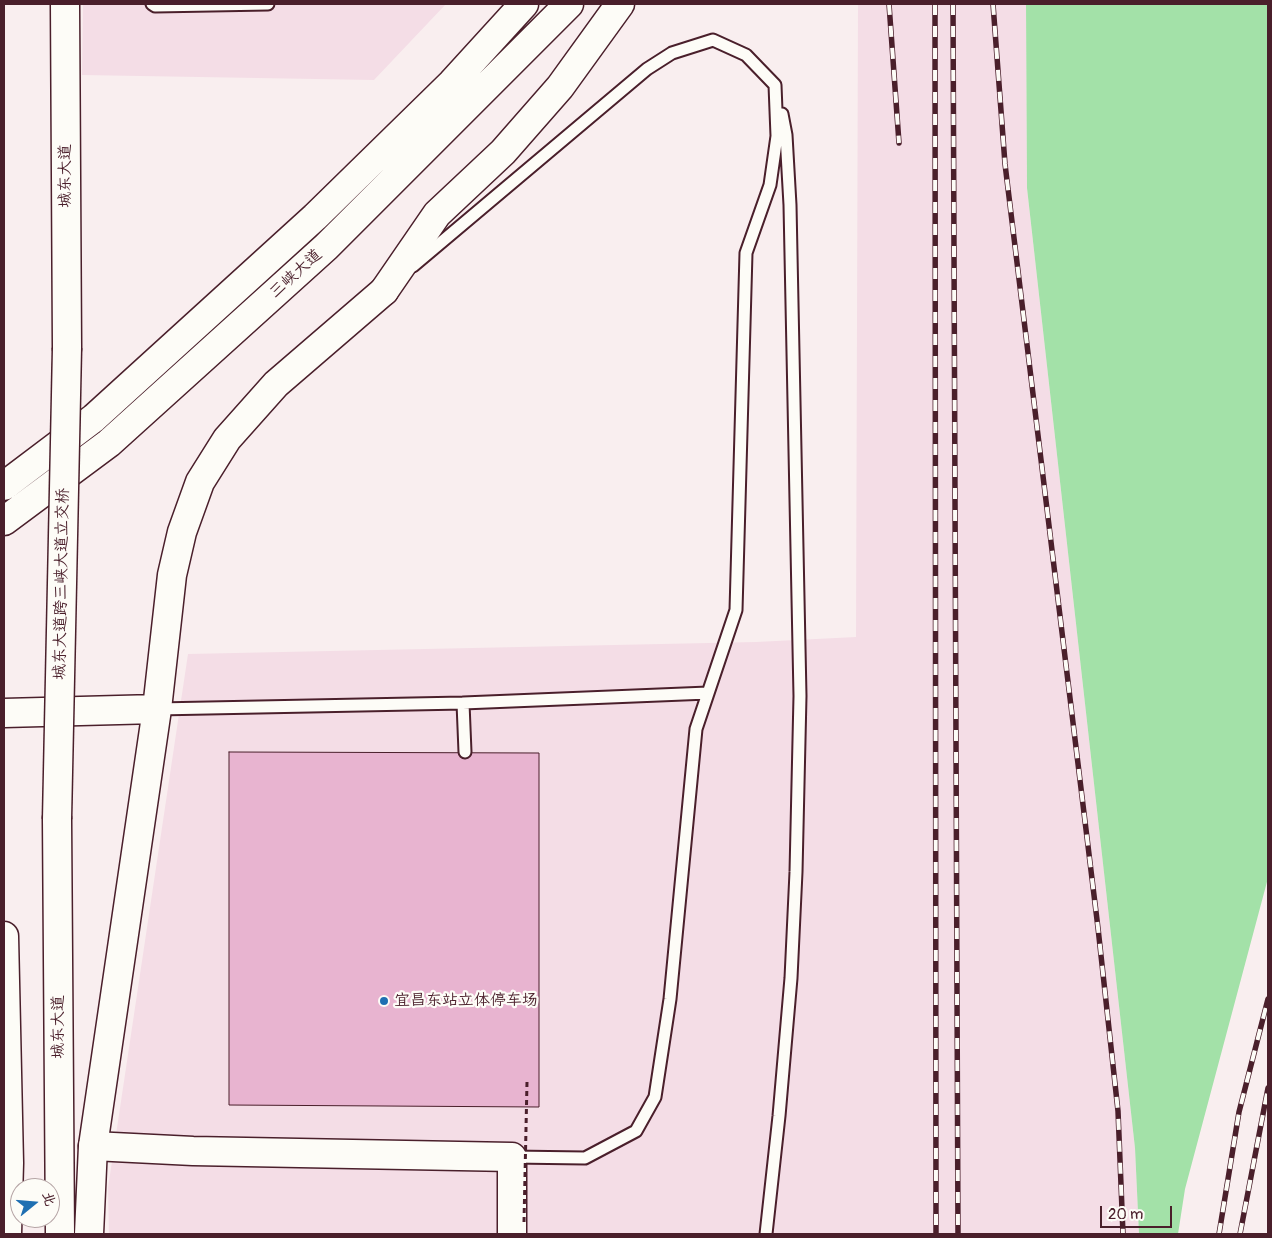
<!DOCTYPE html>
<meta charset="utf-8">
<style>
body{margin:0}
#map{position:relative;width:1272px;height:1238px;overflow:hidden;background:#f9eeef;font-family:Pangolin,"LXGW WenKai TC",sans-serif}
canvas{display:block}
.frame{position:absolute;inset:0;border:5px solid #4a1f2b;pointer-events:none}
.north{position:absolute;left:10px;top:1178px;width:50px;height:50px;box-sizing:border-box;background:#fdfcf7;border:1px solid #b5a4a5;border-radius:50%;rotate:73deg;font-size:14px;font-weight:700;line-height:20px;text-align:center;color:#4a1f2b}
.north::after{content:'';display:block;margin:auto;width:18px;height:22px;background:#1f6fb2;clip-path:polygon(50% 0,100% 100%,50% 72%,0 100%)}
.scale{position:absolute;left:1100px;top:1206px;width:72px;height:22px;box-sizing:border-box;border:2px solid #4a1f2b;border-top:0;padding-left:6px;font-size:15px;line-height:18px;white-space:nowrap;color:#4a1f2b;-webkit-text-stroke:4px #fdfcf7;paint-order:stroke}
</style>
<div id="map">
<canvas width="1272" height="1238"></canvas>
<div class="frame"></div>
<div class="north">北</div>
<div class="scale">20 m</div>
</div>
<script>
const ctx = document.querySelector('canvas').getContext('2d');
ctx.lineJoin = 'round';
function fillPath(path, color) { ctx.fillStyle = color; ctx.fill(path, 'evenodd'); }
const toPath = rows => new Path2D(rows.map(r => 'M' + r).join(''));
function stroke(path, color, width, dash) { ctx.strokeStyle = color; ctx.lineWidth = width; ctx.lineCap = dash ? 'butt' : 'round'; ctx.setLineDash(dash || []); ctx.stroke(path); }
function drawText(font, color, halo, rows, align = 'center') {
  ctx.font = font + ' Pangolin,"LXGW WenKai TC",sans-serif'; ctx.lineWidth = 4.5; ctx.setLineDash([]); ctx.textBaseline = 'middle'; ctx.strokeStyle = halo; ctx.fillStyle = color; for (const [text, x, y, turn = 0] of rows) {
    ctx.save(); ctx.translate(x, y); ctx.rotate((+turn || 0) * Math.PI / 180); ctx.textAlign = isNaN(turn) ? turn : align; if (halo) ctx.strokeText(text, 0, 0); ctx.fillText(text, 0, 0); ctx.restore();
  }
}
fillPath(toPath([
 [83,4,446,4,374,80,82,75],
 [858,4,1026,4,1027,188,1135,1148,1139,1234,109,1234,108,1188,188,654,756,642,856,637]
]), '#f4dde6');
fillPath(toPath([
 [1026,4,1268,4,1268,878,1185,1189,1178,1234,1139,1234,1135,1148,1027,188]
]), '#a3e1a8');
const building = toPath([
 [229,752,539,753,539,1107,229,1105,229,752]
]);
fillPath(building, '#e8b4d0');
stroke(building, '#4a1f2b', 1);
const lane = toPath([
 [152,4,155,6,268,4],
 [413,266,647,69,672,53,713,40,746,55,775,85,777,136,770,185,746,253,736,610,696,729,670,999,655,1097,636,1131,585,1158,512,1157],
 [463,703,465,752],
 [157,709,463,703,708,693],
 [766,1234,779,1116,791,978,796,872,800,696,790,205,786,135,782,114]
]);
const secondary = toPath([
 [93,1146,193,1151,512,1157,512,1234]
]);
const primary = toPath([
 [65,4,67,348],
 [157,709,172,575,182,532,200,482,227,439,276,384,384,291],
 [4,713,157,709,93,1146,89,1234],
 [57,819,60,1234],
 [4,936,9,1163,7,1234]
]);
const highway = toPath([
 [384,291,437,214,503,152,560,87,620,4],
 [4,486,94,418,315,217,452,83,524,4],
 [4,521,109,443,326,247,569,4]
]);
stroke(lane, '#4a1f2b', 15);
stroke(secondary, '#4a1f2b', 31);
stroke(primary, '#4a1f2b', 31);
stroke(highway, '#4a1f2b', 31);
stroke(lane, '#fdfcf7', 11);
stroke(secondary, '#fdfcf7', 28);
stroke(primary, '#fdfcf7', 28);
stroke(highway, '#fdfcf7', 28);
const rail = toPath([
 [889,4,899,143],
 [935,4,936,1234],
 [953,4,958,1234],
 [993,4,1005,164,1098,928,1118,1111,1123,1234],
 [1219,1234,1239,1112,1268,999],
 [1240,1234,1268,1088]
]);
stroke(rail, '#4a1f2b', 5.5);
stroke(rail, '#fdfcf7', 4, [11]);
const primaryBridge = toPath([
 [57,819,67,348]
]);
stroke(primaryBridge, '#4a1f2b', 31, []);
stroke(toPath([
 [524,1222,527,1082]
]), '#4a1f2b', 3, [5, 4]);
stroke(primaryBridge, '#fdfcf7', 28);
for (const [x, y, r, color] of [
 [384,1001,5,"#1f6fb2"]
]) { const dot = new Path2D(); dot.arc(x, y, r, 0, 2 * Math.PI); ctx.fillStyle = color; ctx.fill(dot); stroke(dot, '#fdfcf7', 2); }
drawText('16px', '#4a1f2b', '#fdfcf7', [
 ["城东大道",66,176,-90],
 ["三峡大道",296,274,-42],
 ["城东大道跨三峡大道立交桥",62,584,-89],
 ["城东大道",59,1027,-90]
]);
drawText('16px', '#4a1f2b', '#fdfcf7', [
 ["宜昌东站立体停车场",394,1001]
], 'left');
</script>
